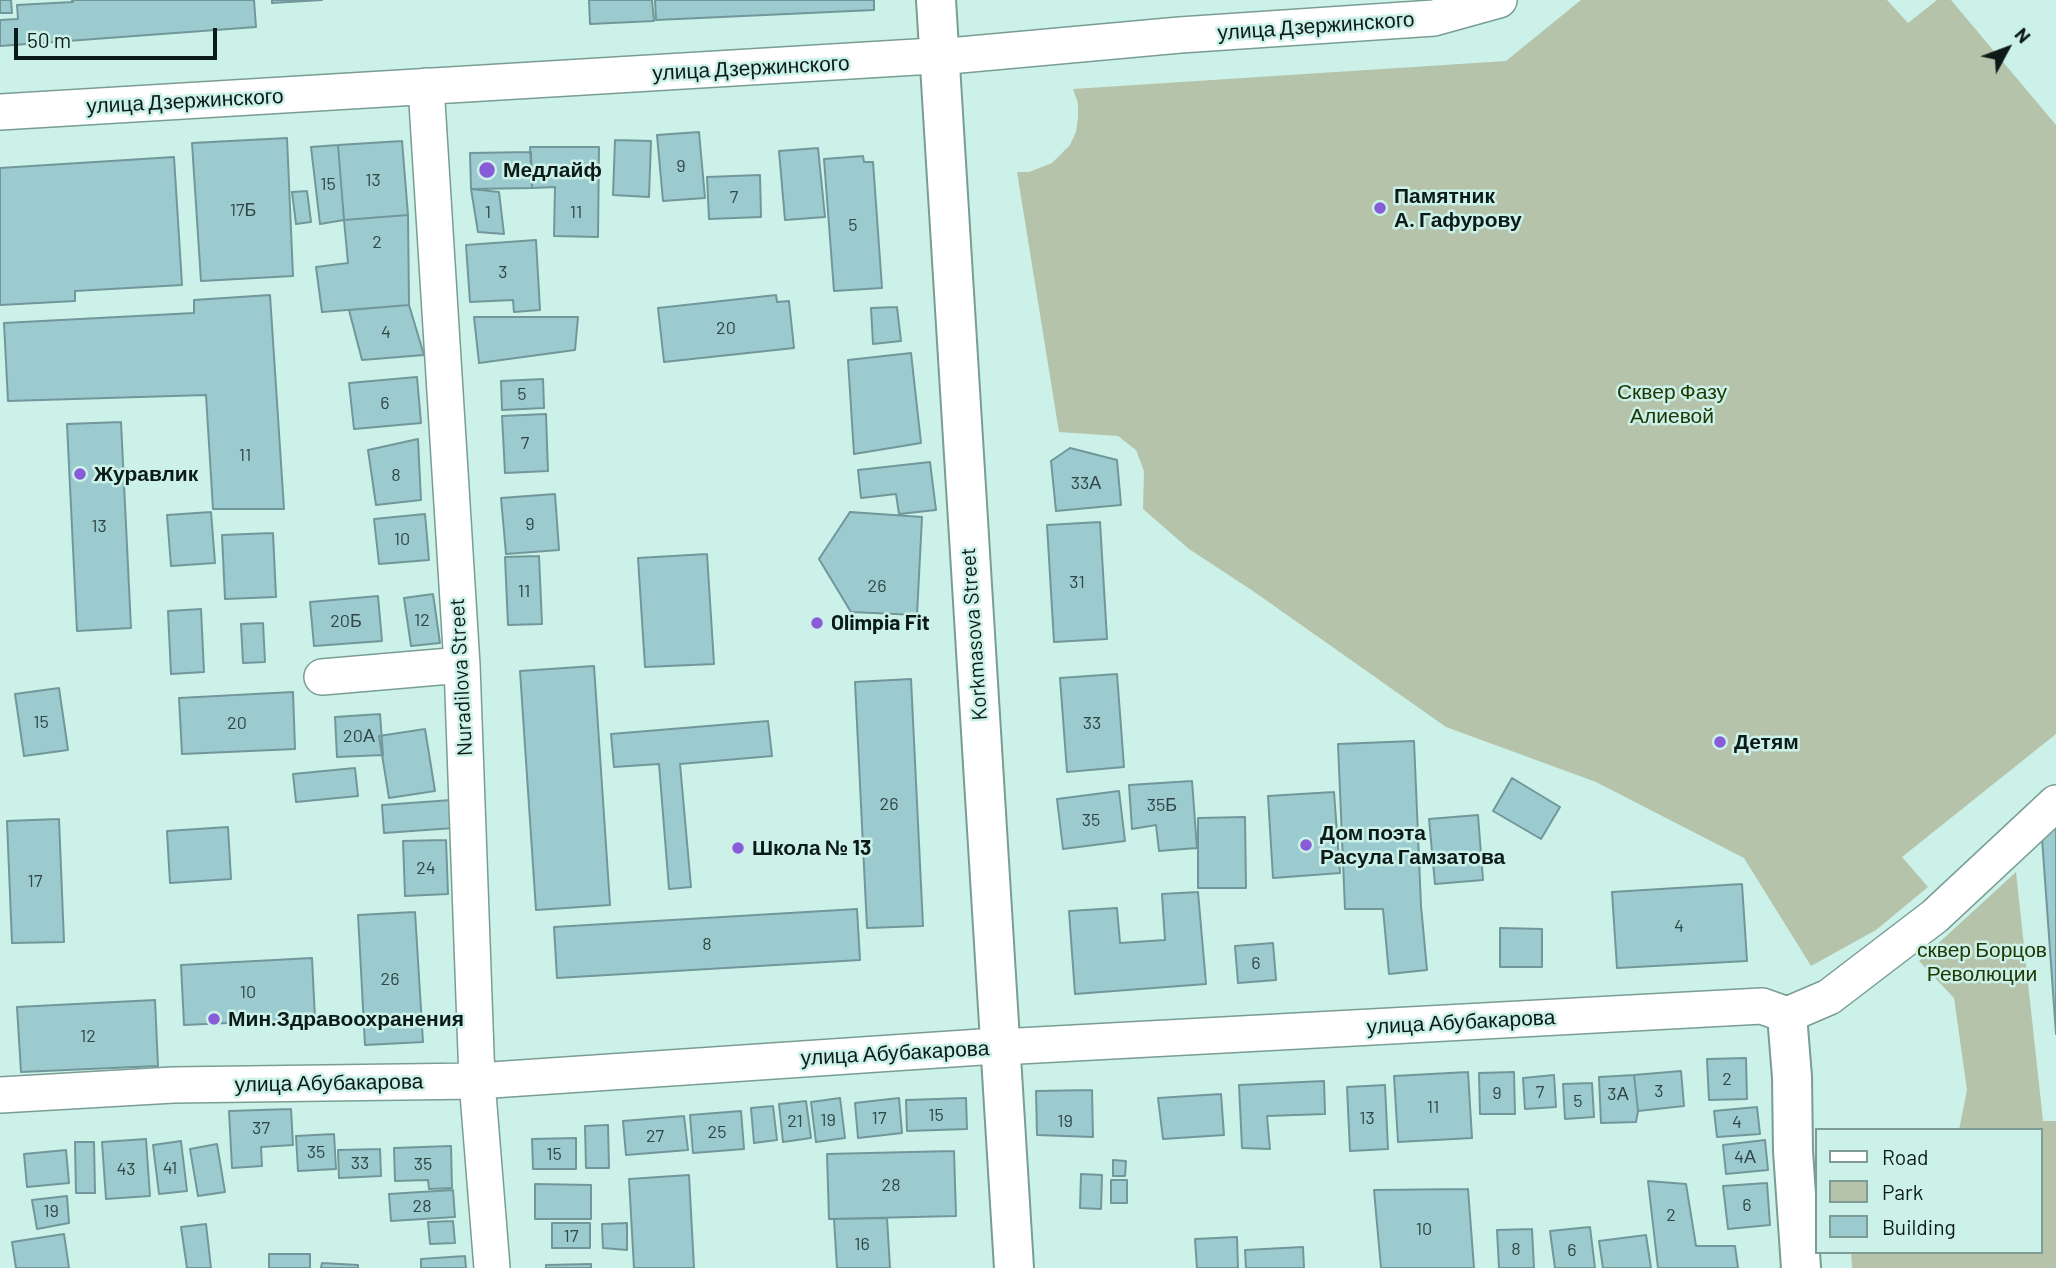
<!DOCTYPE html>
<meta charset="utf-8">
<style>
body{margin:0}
#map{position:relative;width:2056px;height:1268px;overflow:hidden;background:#cbf1e8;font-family:Barlow,sans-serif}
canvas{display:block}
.legend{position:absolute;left:1815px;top:1128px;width:228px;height:126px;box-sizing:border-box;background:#cbf1e8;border:2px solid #7f9b95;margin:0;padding:9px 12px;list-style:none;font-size:21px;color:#0d1b18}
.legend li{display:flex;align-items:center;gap:14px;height:35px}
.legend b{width:35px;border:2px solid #7f9b95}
.north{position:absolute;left:1972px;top:14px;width:70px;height:70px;-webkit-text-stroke:5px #cbf1e8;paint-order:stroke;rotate:49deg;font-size:19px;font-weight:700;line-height:28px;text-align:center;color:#0d1b18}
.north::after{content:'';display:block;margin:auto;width:24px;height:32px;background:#0d1b18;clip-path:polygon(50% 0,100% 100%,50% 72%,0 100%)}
.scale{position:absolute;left:14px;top:28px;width:203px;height:32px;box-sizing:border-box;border:4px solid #0d1b18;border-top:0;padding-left:9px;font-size:21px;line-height:24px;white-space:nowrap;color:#0d1b18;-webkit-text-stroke:5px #cbf1e8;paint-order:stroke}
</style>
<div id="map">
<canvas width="2056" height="1268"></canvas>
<ul class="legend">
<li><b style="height:9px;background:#fff"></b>Road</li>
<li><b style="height:19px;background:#b5c3ab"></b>Park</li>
<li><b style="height:19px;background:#9ccbcf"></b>Building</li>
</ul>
<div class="north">N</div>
<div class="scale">50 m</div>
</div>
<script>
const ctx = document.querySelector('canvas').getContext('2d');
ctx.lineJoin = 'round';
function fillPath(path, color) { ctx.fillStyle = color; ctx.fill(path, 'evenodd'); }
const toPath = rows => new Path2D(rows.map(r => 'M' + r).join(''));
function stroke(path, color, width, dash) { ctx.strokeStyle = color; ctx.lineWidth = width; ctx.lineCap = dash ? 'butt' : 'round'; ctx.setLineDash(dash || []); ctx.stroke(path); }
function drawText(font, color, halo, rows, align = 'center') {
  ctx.font = font + ' Barlow,sans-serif'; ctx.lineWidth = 5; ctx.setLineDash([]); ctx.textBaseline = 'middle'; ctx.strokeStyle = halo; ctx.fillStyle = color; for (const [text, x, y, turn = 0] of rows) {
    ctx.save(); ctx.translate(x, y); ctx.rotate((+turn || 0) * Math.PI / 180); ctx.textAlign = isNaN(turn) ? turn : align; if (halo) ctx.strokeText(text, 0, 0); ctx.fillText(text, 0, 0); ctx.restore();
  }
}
fillPath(toPath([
 [1581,0,1887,0,1908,23,1937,0,1951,0,2056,125,2056,734,1902,857,1928,887,1876,930,1811,966,1744,858,1596,782,1446,727,1253,591,1189,549,1143,509,1144,471,1136,450,1118,436,1059,432,1017,172,1029,172,1052,163,1070,145,1076,132,1078,118,1078,103,1073,89,1506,61],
 [2016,872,2043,1121,2056,1121,2056,1268,1852,1268,1851,1252,2040,1252,2040,1130,1959,1130,1967,1090,1954,998,1919,961]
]), '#b5c3ab');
const building = toPath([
 [0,0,11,0,12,13,0,13,0,0],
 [72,0,254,0,256,27,0,46,0,20,18,19,17,5,73,2,72,0],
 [272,0,322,0,272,3,272,0],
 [589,0,652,0,654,21,590,24,589,0],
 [655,0,874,0,874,10,656,20,655,0],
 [699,132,705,198,663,201,657,135,699,132],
 [287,138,293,276,201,281,192,143,287,138],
 [615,140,651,141,649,197,613,195,615,140],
 [402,141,408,215,344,220,338,145,402,141],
 [338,145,344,220,320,224,311,147,338,145],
 [530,147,599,147,598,237,554,236,555,187,532,188,530,147],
 [818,148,825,217,785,220,779,151,818,148],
 [531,152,532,188,471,189,470,153,531,152],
 [863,156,864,162,873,162,882,288,834,291,824,159,863,156],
 [174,157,182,285,75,291,75,301,0,305,0,168,174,157],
 [760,175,761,217,709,219,707,177,760,175],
 [471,189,499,192,504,234,478,232,471,189],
 [307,191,311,222,296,224,292,192,307,191],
 [408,215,409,305,322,312,316,267,348,263,344,220,408,215],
 [536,240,540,310,514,312,513,300,470,302,466,245,536,240],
 [270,295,284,509,213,509,206,395,8,401,4,323,194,313,194,300,270,295],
 [776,295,777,302,789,301,794,348,664,362,658,308,776,295],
 [409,305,424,355,362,360,349,310,409,305],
 [897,307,901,341,873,344,871,308,897,307],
 [474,317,578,317,575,350,479,363,474,317],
 [911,353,921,443,854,454,848,360,911,353],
 [417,377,421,423,354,429,349,383,417,377],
 [543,379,544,408,502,410,501,381,543,379],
 [546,414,548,471,505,473,502,416,546,414],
 [121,422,131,628,77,631,67,424,121,422],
 [418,439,421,500,376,505,368,450,418,439],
 [1070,448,1117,460,1121,505,1056,511,1051,461,1070,448],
 [930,462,936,510,899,514,896,494,861,498,858,470,930,462],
 [555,494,559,550,506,554,501,498,555,494],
 [211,512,215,563,171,566,167,515,211,512],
 [850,512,922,517,917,615,851,612,819,559,850,512],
 [425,514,429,560,379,564,374,519,425,514],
 [1100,522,1107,639,1054,642,1047,525,1100,522],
 [273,533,276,597,225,599,222,535,273,533],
 [707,554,714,664,645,667,638,558,707,554],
 [539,556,542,624,508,625,505,557,539,556],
 [433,594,440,643,411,646,404,598,433,594],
 [378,596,382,641,314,646,310,602,378,596],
 [201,609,204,672,171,674,168,611,201,609],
 [263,623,265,662,243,663,241,624,263,623],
 [594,666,610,905,536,910,520,671,594,666],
 [1117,674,1124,767,1067,772,1060,678,1117,674],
 [911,679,923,926,867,928,855,682,911,679],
 [59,688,68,750,24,756,15,694,59,688],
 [293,692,295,749,182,754,179,698,293,692],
 [380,714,383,755,337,757,335,717,380,714],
 [768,721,772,756,680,764,691,887,669,889,659,764,614,767,611,734,768,721],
 [425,729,435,791,389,798,379,736,425,729],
 [1414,741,1421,906,1427,970,1389,974,1383,909,1345,909,1338,744,1414,741],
 [355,768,358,796,296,802,293,774,355,768],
 [1512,778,1560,807,1541,839,1493,811,1512,778],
 [1192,781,1197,848,1159,851,1156,825,1132,829,1129,785,1192,781],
 [1119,791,1125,841,1063,849,1057,799,1119,791],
 [1334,792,1340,873,1273,878,1268,796,1334,792],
 [452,800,454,828,384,833,382,805,452,800],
 [1478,815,1483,880,1435,884,1429,819,1478,815],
 [1245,817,1246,888,1198,888,1198,818,1245,817],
 [59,819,64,942,12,943,7,821,59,819],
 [2056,823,2056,1034,2041,824,2056,823],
 [228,827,231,879,170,883,167,831,228,827],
 [446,840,448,894,405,896,403,841,446,840],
 [1742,884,1747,961,1617,968,1612,892,1742,884],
 [1198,892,1206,984,1075,994,1069,911,1117,908,1120,943,1165,940,1162,894,1198,892],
 [857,909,860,960,557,978,554,927,857,909],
 [415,912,423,1042,365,1045,358,915,415,912],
 [1500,928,1542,929,1542,967,1500,967,1500,928],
 [1273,943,1276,980,1238,983,1235,946,1273,943],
 [312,958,315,1019,184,1025,181,965,312,958],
 [155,1000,158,1066,21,1072,17,1007,155,1000],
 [1746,1058,1747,1099,1709,1100,1707,1059,1746,1058],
 [1681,1071,1684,1106,1638,1111,1634,1075,1681,1071],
 [1468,1072,1472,1138,1398,1142,1394,1076,1468,1072],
 [1514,1072,1515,1114,1480,1114,1479,1073,1514,1072],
 [1554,1075,1556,1107,1525,1109,1523,1078,1554,1075],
 [1634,1075,1638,1111,1636,1122,1601,1123,1599,1077,1634,1075],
 [1324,1081,1325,1114,1267,1116,1270,1149,1242,1148,1239,1085,1324,1081],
 [1592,1083,1594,1117,1565,1119,1563,1084,1592,1083],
 [1385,1085,1388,1149,1350,1151,1347,1087,1385,1085],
 [1092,1090,1093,1137,1037,1135,1036,1091,1092,1090],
 [1221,1094,1224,1135,1163,1139,1158,1098,1221,1094],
 [840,1098,845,1138,816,1142,811,1102,840,1098],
 [899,1098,902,1133,858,1138,855,1103,899,1098],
 [966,1098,967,1129,907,1131,906,1100,966,1098],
 [806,1101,811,1138,783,1142,779,1104,806,1101],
 [773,1106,777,1140,754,1143,751,1108,773,1106],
 [1757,1107,1760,1134,1717,1137,1714,1111,1757,1107],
 [291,1109,293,1145,261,1147,262,1166,232,1168,229,1111,291,1109],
 [741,1111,744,1149,693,1153,690,1115,741,1111],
 [684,1116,688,1150,626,1155,623,1121,684,1116],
 [608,1125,609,1168,586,1168,585,1126,608,1125],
 [334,1134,336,1169,298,1171,296,1136,334,1134],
 [576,1138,576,1169,533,1169,532,1139,576,1138],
 [146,1139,150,1196,106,1199,102,1142,146,1139],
 [1765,1140,1768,1170,1726,1174,1723,1145,1765,1140],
 [181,1141,187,1191,159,1194,153,1145,181,1141],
 [75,1142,94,1142,95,1193,76,1193,75,1142],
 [217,1144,225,1192,198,1196,190,1149,217,1144],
 [451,1146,452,1188,429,1189,428,1180,395,1181,394,1148,451,1146],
 [380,1149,381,1176,339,1178,338,1150,380,1149],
 [66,1150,69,1183,27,1187,24,1154,66,1150],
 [954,1151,956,1216,829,1219,827,1154,954,1151],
 [1113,1160,1126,1161,1125,1176,1113,1176,1113,1160],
 [1081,1174,1102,1175,1101,1209,1080,1208,1081,1174],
 [689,1175,694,1268,634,1268,629,1179,689,1175],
 [1111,1180,1127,1180,1127,1203,1111,1203,1111,1180],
 [1648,1181,1686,1184,1696,1246,1735,1246,1738,1268,1658,1268,1648,1181],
 [1767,1183,1770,1225,1728,1229,1723,1186,1767,1183],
 [535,1184,591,1185,591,1219,535,1219,535,1184],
 [1468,1189,1474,1268,1381,1268,1374,1190,1468,1189],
 [453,1190,455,1217,391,1221,389,1194,453,1190],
 [67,1196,69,1223,37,1229,32,1200,67,1196],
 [887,1218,890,1268,837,1268,834,1219,887,1218],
 [453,1221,455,1243,430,1244,428,1222,453,1221],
 [552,1223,590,1223,590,1248,552,1248,552,1223],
 [627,1223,627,1250,603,1248,602,1224,627,1223],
 [206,1224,211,1268,187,1268,181,1227,206,1224],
 [1590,1227,1595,1268,1555,1268,1550,1231,1590,1227],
 [1532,1229,1534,1268,1499,1268,1497,1230,1532,1229],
 [64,1234,69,1268,16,1268,12,1242,64,1234],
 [1646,1235,1651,1268,1603,1268,1599,1241,1646,1235],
 [1237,1237,1238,1268,1197,1268,1195,1239,1237,1237],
 [1303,1247,1304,1268,1246,1268,1245,1250,1303,1247],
 [269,1254,310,1254,310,1268,269,1268,269,1254],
 [465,1256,466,1268,421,1268,421,1259,465,1256],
 [322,1263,358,1265,358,1268,321,1268,322,1263],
 [591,1264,591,1268,546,1268,546,1265,591,1264]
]);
fillPath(building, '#9ccbcf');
stroke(building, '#71979a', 2);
const minor = toPath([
 [426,86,462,665,477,1081,492,1268],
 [0,112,933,56,938,57,1180,35,1434,18,1499,0],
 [322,677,462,665],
 [0,1095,173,1085,477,1081,996,1046,1000,1047,1762,1006,1787,1015,1829,997,1935,916,2056,803]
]);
const major = toPath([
 [936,0,1014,1268],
 [1787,1015,1792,1077,1793,1151,1801,1268]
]);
stroke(minor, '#799d94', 38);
stroke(major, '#799d94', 42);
stroke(minor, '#fff', 35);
stroke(major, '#fff', 38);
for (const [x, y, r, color] of [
 [487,170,9,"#885cd6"],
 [1380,208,7,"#885cd6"],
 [80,474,7,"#885cd6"],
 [817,623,7,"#885cd6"],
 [1720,742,7,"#885cd6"],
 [1306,845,7,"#885cd6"],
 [738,848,7,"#885cd6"],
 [214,1019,7,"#885cd6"]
]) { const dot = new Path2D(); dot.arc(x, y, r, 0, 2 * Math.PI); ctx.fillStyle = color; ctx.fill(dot); stroke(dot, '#cbf1e8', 2.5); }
drawText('18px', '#314746', null, [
 ["9",681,166],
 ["13",373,180],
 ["15",328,184],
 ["7",734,197],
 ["17Б",243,210],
 ["1",488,212],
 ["11",576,212],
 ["5",853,225],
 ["2",377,242],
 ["3",503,272],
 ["20",726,328],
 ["4",386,332],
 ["5",522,394],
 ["6",385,403],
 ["7",525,443],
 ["11",245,455],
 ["8",396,475],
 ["33А",1086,483],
 ["9",530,524],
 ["13",99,526],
 ["10",402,539],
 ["31",1077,582],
 ["26",877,586],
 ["11",524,591],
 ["12",422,620],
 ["20Б",346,621],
 ["15",41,722],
 ["20",237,723],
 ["33",1092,723],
 ["20А",359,736],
 ["26",889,804],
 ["35Б",1162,805],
 ["35",1091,820],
 ["24",426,868],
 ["17",35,881],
 ["4",1679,926],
 ["8",707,944],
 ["6",1256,963],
 ["26",390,979],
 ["10",248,992],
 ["12",88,1036],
 ["2",1727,1079],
 ["3",1659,1091],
 ["7",1540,1092],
 ["9",1497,1093],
 ["3А",1618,1094],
 ["5",1578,1101],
 ["11",1433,1107],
 ["15",936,1115],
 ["17",879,1118],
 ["13",1367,1118],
 ["19",828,1120],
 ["21",795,1121],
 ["19",1065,1121],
 ["4",1737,1122],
 ["37",261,1128],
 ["25",717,1132],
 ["27",655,1136],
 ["35",316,1152],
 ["15",554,1154],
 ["4А",1745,1157],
 ["33",360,1163],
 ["35",423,1164],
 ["41",170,1168],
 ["43",126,1169],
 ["28",891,1185],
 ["6",1747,1205],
 ["28",422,1206],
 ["19",51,1211],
 ["2",1671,1215],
 ["10",1424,1229],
 ["17",571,1236],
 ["16",862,1244],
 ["8",1516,1249],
 ["6",1572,1250]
]);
drawText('21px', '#0d1b18', '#cbf1e8', [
 ["улица Дзержинского",1316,26,-4],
 ["улица Дзержинского",751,68,-3],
 ["улица Дзержинского",185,101,-3],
 ["Korkmasova Street",974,634,-94],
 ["Nuradilova Street",461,677,-93],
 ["улица Абубакарова",1461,1022,-3],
 ["улица Абубакарова",895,1053,-3],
 ["улица Абубакарова",329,1083,-1]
]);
drawText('bold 21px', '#0d1b18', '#cbf1e8', [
 ["Медлайф",503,170],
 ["Памятник",1394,196],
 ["А. Гафурову",1394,220],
 ["Журавлик",94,474],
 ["Olimpia Fit",831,623],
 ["Детям",1734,742],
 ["Дом поэта",1320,833],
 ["Расула Гамзатова",1320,857],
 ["Школа № 13",752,848],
 ["Мин.Здравоохранения",228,1019]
], 'left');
drawText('21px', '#213805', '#cbf1e8', [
 ["Сквер Фазу",1672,392],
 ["Алиевой",1672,416],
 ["сквер Борцов",1982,950],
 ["Революции",1982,974]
]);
</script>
